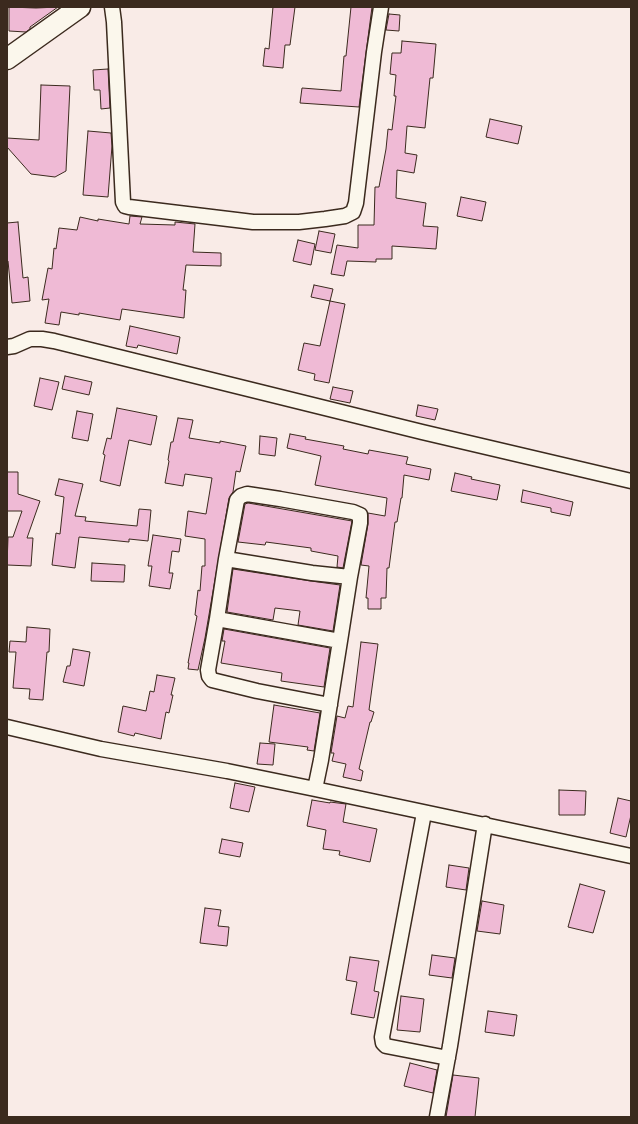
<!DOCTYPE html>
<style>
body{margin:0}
#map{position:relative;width:638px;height:1124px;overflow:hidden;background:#f9ebe7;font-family:"Playpen Sans",sans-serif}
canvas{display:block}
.frame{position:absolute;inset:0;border:8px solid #3b2a1e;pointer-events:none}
</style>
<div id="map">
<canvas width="638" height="1124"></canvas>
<div class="frame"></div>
</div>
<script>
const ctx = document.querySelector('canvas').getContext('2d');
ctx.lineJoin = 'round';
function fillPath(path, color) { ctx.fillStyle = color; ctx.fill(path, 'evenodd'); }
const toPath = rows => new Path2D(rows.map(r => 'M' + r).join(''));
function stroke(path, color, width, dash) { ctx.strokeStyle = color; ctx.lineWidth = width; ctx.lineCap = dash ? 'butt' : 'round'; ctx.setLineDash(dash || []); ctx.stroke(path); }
const building = toPath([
 [9,7,36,8,58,7,30,27,30,29,26,32,9,31,9,7],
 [273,7,295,7,290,45,285,45,283,68,263,66,265,48,269,49,273,7],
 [351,7,372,7,359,107,300,103,302,88,341,91,344,56,346,56,351,7],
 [389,14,400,15,399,31,386,30,389,14],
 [402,41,436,44,433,78,430,78,425,128,407,126,405,153,417,155,414,173,397,170,396,198,426,203,423,226,438,227,436,249,392,246,392,259,376,259,376,262,347,261,344,276,331,274,337,245,358,248,358,225,374,225,375,187,379,187,386,149,388,129,392,130,396,96,394,96,396,75,390,74,392,53,401,53,402,41],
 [108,69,110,108,101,109,100,90,94,90,93,70,108,69],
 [41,85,70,86,66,171,55,177,31,174,7,147,7,138,39,140,41,85],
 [490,119,522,126,518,144,486,137,490,119],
 [88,131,111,133,112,146,108,197,83,195,88,131],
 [461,197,486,202,482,221,457,216,461,197],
 [130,216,142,217,140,224,175,225,175,222,195,224,193,252,221,253,221,266,186,265,183,290,186,290,184,318,122,309,120,320,79,313,79,315,61,312,59,325,45,323,49,299,42,300,48,268,52,269,54,248,56,249,59,228,77,230,80,217,98,221,98,219,129,224,130,216],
 [18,222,23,278,28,277,30,301,12,303,8,261,7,262,7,223,18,222],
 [319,231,335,234,331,253,315,250,319,231],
 [298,240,315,244,311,265,293,261,298,240],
 [314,285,333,289,330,301,311,297,314,285],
 [330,301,345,304,329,383,314,380,315,374,298,370,304,343,320,346,330,301],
 [130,326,180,337,177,354,138,345,137,348,126,346,130,326],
 [65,376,92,382,89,395,62,389,65,376],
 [40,378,59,382,52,410,34,406,40,378],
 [333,387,353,391,350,403,330,399,333,387],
 [418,405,438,409,435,420,416,416,418,405],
 [117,408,157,416,151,445,129,440,120,486,100,481,105,455,103,454,107,438,111,439,117,408],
 [77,411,93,414,88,441,72,438,77,411],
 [178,418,193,420,189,438,220,443,220,441,246,446,240,472,236,471,233,492,229,498,205,638,198,670,188,669,189,663,188,663,197,616,195,615,198,590,200,591,202,566,205,566,205,539,185,536,188,511,206,514,212,478,185,474,183,486,165,483,169,461,168,460,171,442,173,442,178,418],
 [290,434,306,437,305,439,344,446,343,449,368,454,369,450,408,457,406,464,431,469,429,480,404,475,402,498,401,498,397,522,395,522,389,568,387,568,386,598,381,598,381,609,368,609,368,598,366,598,369,566,361,565,368,524,368,513,385,516,387,498,315,485,321,456,287,448,290,434],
 [260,436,277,438,275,456,259,454,260,436],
 [7,472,18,472,18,494,40,501,27,538,33,538,31,566,7,565,8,537,13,537,22,511,7,511,7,472],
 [455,473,472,477,471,479,500,485,497,500,451,491,455,473],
 [59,479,83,484,75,516,86,517,85,521,137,526,139,509,151,510,148,541,129,539,129,542,79,537,75,568,52,565,56,533,60,534,64,497,55,495,59,479],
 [523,490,573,502,570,516,551,512,551,508,521,502,523,490],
 [248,503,352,521,343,568,337,567,338,556,311,551,311,548,266,542,265,545,238,542,245,504,248,503],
 [153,535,181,539,179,552,172,551,169,573,173,573,170,589,149,586,152,566,148,566,153,535],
 [92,563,125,565,124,582,91,581,92,563],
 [233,569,311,581,340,585,333,631,298,625,300,611,275,608,273,620,227,612,233,569],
 [27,627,50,629,49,652,47,652,43,700,29,699,30,689,13,688,16,652,9,652,10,641,26,642,27,627],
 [224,629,330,648,324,687,281,681,282,673,221,663,225,641,222,641,224,629],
 [361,642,378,644,369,710,374,712,371,722,370,722,359,769,363,771,361,781,343,777,346,764,332,761,334,753,331,753,337,716,345,718,348,706,353,707,361,642],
 [73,649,90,652,84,686,63,682,67,666,70,666,73,649],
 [157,675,175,678,171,695,173,695,169,713,166,712,161,739,135,733,134,736,118,732,123,706,146,711,150,691,154,692,157,675],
 [274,705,320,713,314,751,307,750,308,747,269,742,274,705],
 [260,743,275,744,273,765,257,764,260,743],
 [235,783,255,787,249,812,230,808,235,783],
 [559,790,586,791,585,815,559,815,559,790],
 [618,798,631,801,631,815,626,837,610,833,618,798],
 [312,800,330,803,330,802,346,804,343,822,377,829,370,862,339,855,340,851,323,849,326,830,307,826,312,800],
 [222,839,243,843,240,857,219,853,222,839],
 [449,865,469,868,466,890,446,887,449,865],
 [580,884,605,891,593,933,568,927,580,884],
 [482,901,504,905,500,934,477,931,482,901],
 [205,908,221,910,218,926,229,927,227,946,200,943,205,908],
 [432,955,455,958,452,978,429,975,432,955],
 [350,957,379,961,374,991,379,992,374,1018,351,1014,357,982,346,980,350,957],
 [401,996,424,999,420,1032,397,1030,401,996],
 [488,1011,517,1015,514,1036,485,1032,488,1011],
 [410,1063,437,1070,433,1093,404,1086,410,1063],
 [453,1075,479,1078,475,1117,446,1117,453,1075]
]);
fillPath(building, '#efbad5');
stroke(building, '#3b2a1e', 1);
const street = toPath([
 [112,7,114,22,123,202,125,206,129,207,253,222,299,222,325,219,345,216,353,212,356,203,374,52,381,7],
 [7,347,14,346,30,339,42,339,54,341,422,432,631,481],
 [226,559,237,500,241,496,247,494,280,499,353,512,360,515,360,523,350,577],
 [217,619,226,559,312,573,350,577,340,641],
 [7,727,101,749,227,771,315,789,631,856],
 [315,789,321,760,340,641,217,619,208,670,209,676,212,680,257,691,330,705],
 [424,813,382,1037,383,1043,386,1046,448,1058],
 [437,1117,450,1046,485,824]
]);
const secondary = toPath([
 [7,59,80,7]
]);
stroke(street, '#3b2a1e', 17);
stroke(secondary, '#3b2a1e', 23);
stroke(street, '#fbf7ec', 14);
stroke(secondary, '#fbf7ec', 20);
</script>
